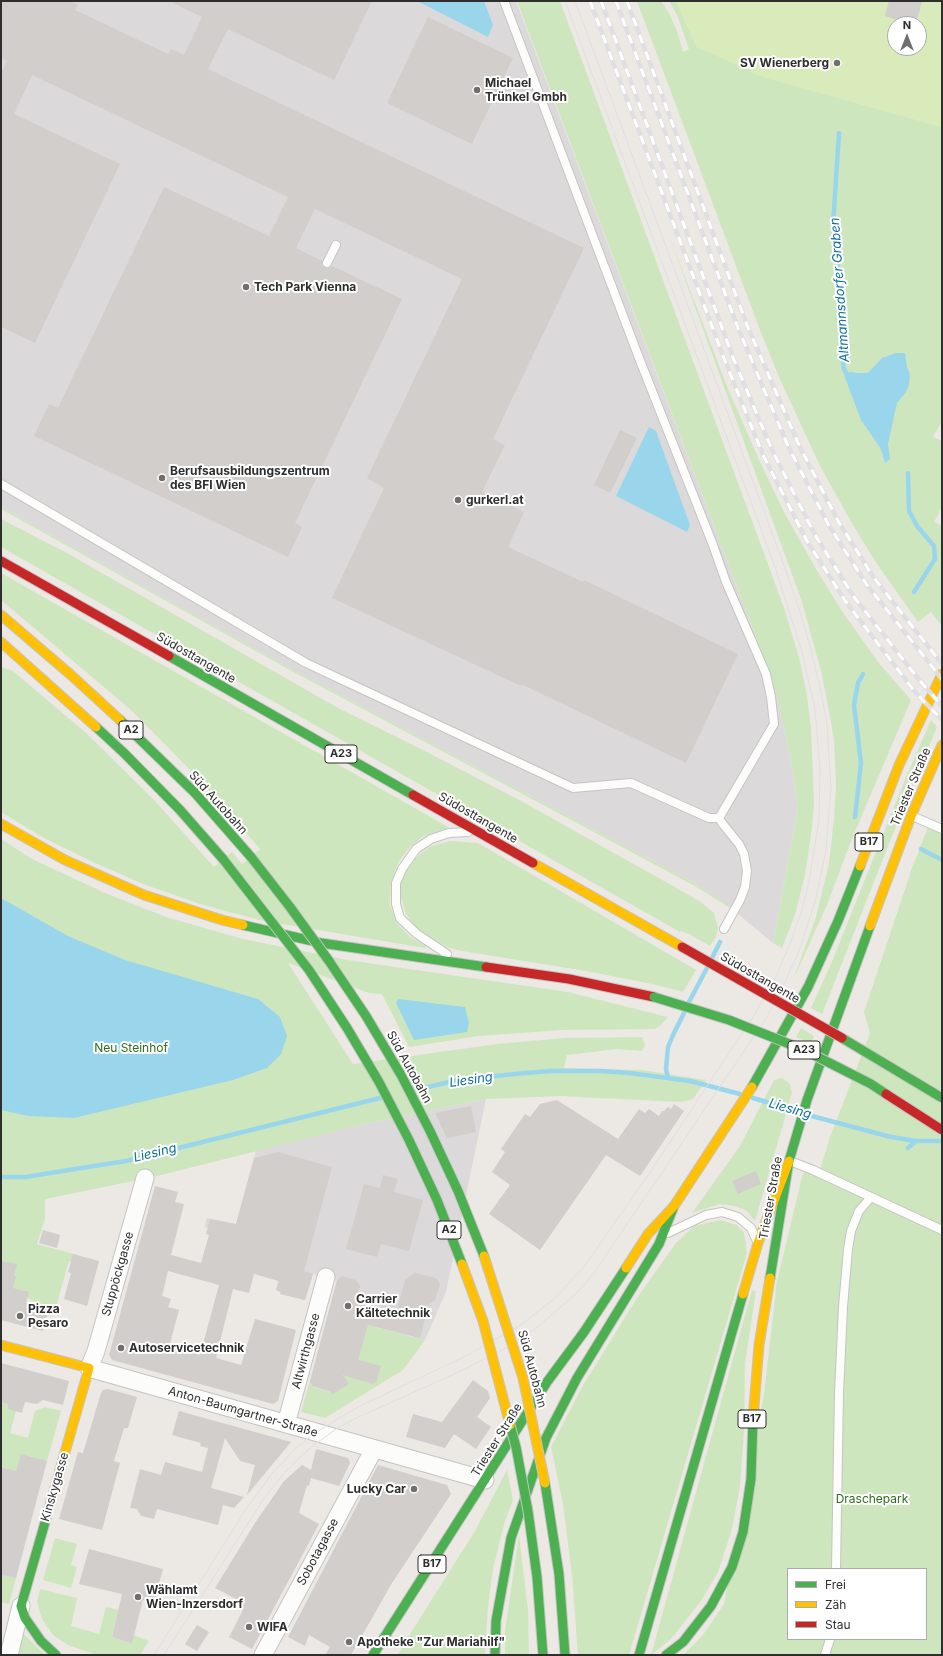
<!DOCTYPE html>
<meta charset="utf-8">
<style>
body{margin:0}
#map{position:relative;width:943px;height:1656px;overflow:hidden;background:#ece8e4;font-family:Inter,sans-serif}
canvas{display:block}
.frame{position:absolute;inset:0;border:2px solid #2e2e2e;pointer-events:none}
.legend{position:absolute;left:787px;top:1568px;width:140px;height:72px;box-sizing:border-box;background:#fff;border:1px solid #ababab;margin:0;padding:5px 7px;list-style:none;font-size:12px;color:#2e2e2e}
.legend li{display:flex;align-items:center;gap:8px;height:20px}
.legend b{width:20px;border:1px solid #ababab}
.north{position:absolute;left:887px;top:16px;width:40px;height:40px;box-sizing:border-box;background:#fff;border:1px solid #ababab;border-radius:50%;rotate:0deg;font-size:11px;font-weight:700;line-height:16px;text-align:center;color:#2e2e2e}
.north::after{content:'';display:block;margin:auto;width:14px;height:18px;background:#706f6e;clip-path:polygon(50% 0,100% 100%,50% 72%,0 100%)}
</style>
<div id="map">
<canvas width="943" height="1656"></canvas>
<div class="frame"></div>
<ul class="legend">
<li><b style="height:5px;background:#4caf50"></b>Frei</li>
<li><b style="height:5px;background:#ffc107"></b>Zäh</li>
<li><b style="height:5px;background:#c62828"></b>Stau</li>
</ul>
<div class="north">N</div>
</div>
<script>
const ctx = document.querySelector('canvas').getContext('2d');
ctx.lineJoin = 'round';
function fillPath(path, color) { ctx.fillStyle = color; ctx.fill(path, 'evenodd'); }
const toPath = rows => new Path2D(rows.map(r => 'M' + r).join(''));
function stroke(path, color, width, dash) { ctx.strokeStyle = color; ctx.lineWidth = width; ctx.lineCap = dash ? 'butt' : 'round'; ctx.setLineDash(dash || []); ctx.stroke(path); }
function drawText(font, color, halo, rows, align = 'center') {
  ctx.font = font + ' Inter,sans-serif'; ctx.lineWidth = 4; ctx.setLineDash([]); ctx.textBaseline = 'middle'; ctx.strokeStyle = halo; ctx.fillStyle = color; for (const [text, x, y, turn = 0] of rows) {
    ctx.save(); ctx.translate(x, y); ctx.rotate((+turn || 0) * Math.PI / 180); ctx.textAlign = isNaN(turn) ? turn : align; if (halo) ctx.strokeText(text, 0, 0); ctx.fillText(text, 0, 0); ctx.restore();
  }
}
fillPath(toPath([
 [1,1,516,1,775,688,789,750,798,808,773,943,726,904,698,885,286,666,1,507],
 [486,1099,446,1292,425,1340,329,1314,337,1280,313,1274,305,1300,280,1294,281,1292,276,1290,278,1281,204,1252,209,1235,208,1228,205,1227,207,1218,236,1224,256,1151,369,1123]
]), '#dcd9db');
fillPath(toPath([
 [517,1,560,1,765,556,784,608,799,658,806,690,811,728,814,803,812,827,805,875,795,915,782,948,773,943,798,808,789,750,775,688],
 [637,1,661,1,669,13,677,31,683,52,689,49,677,15,669,1,676,1,697,47,857,103,942,127,942,421,933,437,942,441,942,507,934,522,942,526,942,626,931,612,918,622,875,561,853,525,820,466,779,377,760,330],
 [670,238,728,389,760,462,784,512,816,569,842,611,878,662,911,700,851,841,827,905,793,980,816,917,829,863,834,819,836,786,834,741,831,722,822,675,802,602],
 [1,507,286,666,698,885,732,908,730,908,695,886,637,855,288,669,1,509],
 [1,519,67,553,338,708,427,752,523,802,673,886,701,902,714,913,718,928,716,937,710,946,689,934,681,931,680,932,1,547],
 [1,573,448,827,447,829,424,836,411,846,399,861,391,883,390,905,397,923,410,937,426,946,425,948,259,920,200,904,143,884,93,862,44,838,1,812,1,667,13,671,86,733,154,800,214,867,232,852,242,864,260,849,199,779,131,710,1,600],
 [931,720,937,727,896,826,822,1014,811,1008,831,964,907,775],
 [928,827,942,834,942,1655,683,1655,703,1635,724,1604,764,1394,777,1281,803,1173,821,1167,829,1140,870,1033,864,1012,912,868],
 [788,1569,926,1569,926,1639,788,1639],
 [1,839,32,859,105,893,166,917,243,939,347,960,568,992,668,1017,661,1025,655,1029,562,1030,478,1036,409,1047,382,994,369,993,288,963,353,1064,497,1044,565,1038,642,1037,645,1045,642,1051,617,1049,567,1055,564,1068,642,1070,706,1080,693,1099,681,1102,559,1096,486,1099,369,1123,153,1177,45,1199,45,1218,37,1244,81,1256,79,1263,69,1261,55,1310,49,1309,4,1286,1,1297],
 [450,841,478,843,696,970,683,992,657,985,586,971,462,951,447,947,417,929,406,914,400,895,402,875,413,860,429,847],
 [801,1028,814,1036,811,1044,796,1037],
 [782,1078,790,1084,792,1093,755,1221,747,1211,736,1206,720,1204,692,1213,740,1146,774,1080],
 [720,1220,737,1225,744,1233,747,1253,629,1655,578,1655,572,1575,563,1504,551,1447,582,1387,637,1298,676,1243,694,1226],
 [752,1290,756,1291,745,1363,744,1431,740,1486,732,1529,718,1572,701,1601,671,1639,651,1655],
 [368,1325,425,1340,403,1370,325,1418,301,1412,310,1380,311,1385,313,1387,334,1393,339,1390,350,1356],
 [1,1402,8,1404,8,1409,16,1411,10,1433,28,1438,35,1411,45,1407,61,1411,47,1461,21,1454,16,1471,1,1467],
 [507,1470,513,1500,505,1521,493,1569,488,1607,485,1655,398,1655,405,1642,475,1531],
 [519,1535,528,1611,529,1655,505,1655,505,1631],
 [55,1538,77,1544,71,1565,77,1567,71,1588,43,1580],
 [1,1575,16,1578,9,1604,1,1602],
 [40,1589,77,1598,71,1626,99,1634,106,1607,118,1610,112,1637,132,1642,134,1635,149,1641,140,1655,97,1655,68,1645,53,1635,42,1619,37,1602],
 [22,1632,45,1655,24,1655,17,1653]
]), '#cee6be');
fillPath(toPath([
 [676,1,942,1,942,127,765,78,697,47],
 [895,24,919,24,919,48,895,48]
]), '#d9eabb');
fillPath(toPath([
 [417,1,484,1,493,25,488,37],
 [896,353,905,353,907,367,910,374,909,385,906,392,897,403,888,444,890,459,885,463,881,449,861,420,844,375,850,372,858,373,868,373,882,358],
 [649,427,656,431,690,525,687,532,616,496],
 [1,898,68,936,125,960,258,999,280,1017,287,1036,281,1054,267,1068,233,1080,74,1118,28,1116,1,1110],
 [398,999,465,1007,469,1023,467,1032,414,1040,396,1003]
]), '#99d6ec');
stroke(toPath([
 [839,133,833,225,840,282,841,349,844,369,849,379],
 [908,473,909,511,917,526,934,546,935,559,914,592],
 [855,817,861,763,854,705,858,683,863,674],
 [921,849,942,860],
 [712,958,720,942],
 [689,1002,707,968],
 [668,1078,666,1069,668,1047,673,1035,684,1013],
 [415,1090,458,1080,514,1074,550,1071,602,1071,629,1073,690,1081,740,1094],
 [753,1098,797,1111],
 [808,1115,891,1137,916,1141,942,1141],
 [908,1148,916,1141],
 [1,1177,25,1177,126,1161,380,1098]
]), '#99d6ec', 4.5);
fillPath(toPath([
 [1,1,70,1,78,5,75,10,168,54,171,49,184,55,202,17,169,1,372,1,334,80,228,29,208,69,584,248,493,439,505,445,482,492,524,512,508,547,583,582,584,580,738,654,686,763,521,684,521,686,332,598,384,488,367,478,462,279,315,209,296,248,322,261,322,266,325,268,330,268,332,266,402,299,295,523,302,527,288,557,34,436,49,404,58,408,164,187,269,236,288,197,32,75,14,114,120,164,35,343,1,327,1,73,7,61,1,58],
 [889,1,922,1,916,24,910,24,885,16],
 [428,17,513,58,472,144,387,103],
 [620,430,637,438,610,493,594,485],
 [557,1100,618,1139,639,1109,645,1113,649,1109,659,1116,662,1111,664,1111,668,1107,671,1109,674,1104,684,1111,640,1176,606,1155,540,1250,489,1214,510,1185,492,1172,505,1152,501,1149,525,1114,530,1117,540,1104],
 [471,1106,476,1132,447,1138,435,1113],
 [278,1152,332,1167,304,1271,313,1274,305,1300,280,1294,281,1292,276,1290,279,1281,254,1274,249,1293,233,1289,216,1358,241,1365,255,1319,296,1330,278,1401,273,1404,112,1360,109,1355,155,1186,178,1192,175,1202,184,1204,171,1255,201,1263,209,1235,206,1234,210,1219,236,1224,254,1158],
 [168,1271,219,1285,200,1355,169,1347,179,1310,168,1307,171,1299,162,1296],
 [756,1171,761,1184,738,1194,732,1181],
 [383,1175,398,1179,394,1192,423,1200,409,1251,381,1244,377,1257,346,1249,364,1184,380,1188],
 [43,1230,60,1235,57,1248,39,1243],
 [73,1254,99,1261,87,1306,64,1299,71,1273,68,1272],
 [1,1261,17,1264,14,1276,16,1276,13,1288,29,1292,26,1303,49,1309,43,1331,1,1320],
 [415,1273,436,1278,440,1284,435,1300,429,1304,420,1338,368,1325,358,1360,381,1366,376,1383,374,1382,373,1384,343,1375,349,1384,331,1395,331,1392,312,1386,310,1381,337,1280,342,1276,356,1280,360,1286,355,1303,396,1314,405,1279],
 [1,1363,69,1381,63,1405,43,1400,37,1404,25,1402,22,1413,8,1409,8,1404,1,1402],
 [473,1380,488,1391,490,1398,477,1417,491,1427,476,1449,454,1434,445,1448,406,1437,413,1414,442,1422],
 [108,1389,137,1397,128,1428,124,1428,114,1461,120,1463,102,1530,59,1519,78,1452,83,1453,101,1393,103,1390],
 [179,1411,291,1442,247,1495,255,1465,240,1461,225,1438,211,1488,244,1497,234,1508,223,1505,218,1525,157,1509,154,1519,141,1516,137,1509,130,1508,140,1469,161,1475,165,1462,202,1472,208,1448,200,1446,201,1443,172,1435],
 [316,1449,348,1458,350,1463,339,1486,311,1478,309,1486,307,1485,299,1513,319,1524,252,1649,229,1637,242,1612,242,1602,215,1588,255,1523,284,1481,302,1465,311,1470],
 [21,1454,47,1461,16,1578,1,1575,1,1467,16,1471],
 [378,1465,447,1485,451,1494,392,1583,351,1655,325,1655,330,1647,309,1635,305,1646,288,1637],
 [89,1549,163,1569,154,1602,143,1600,132,1643,112,1637,122,1594,79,1584],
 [197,1625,209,1632,197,1651,185,1644]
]), '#d1cecb');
const lane = toPath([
 [327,263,336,245],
 [1,484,306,663,573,788,631,783,709,818,719,818,774,724,771,697,766,674,726,582,713,545,639,358,504,1],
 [912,816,942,829],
 [719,818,722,823,739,844,744,854,747,871,745,887,740,900,724,929],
 [447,954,417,934,400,918,396,904,396,883,402,869,416,849,431,839,449,833,468,832],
 [790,1161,813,1170,942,1230],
 [668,1233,706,1215,722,1212,738,1217,751,1228,756,1239],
 [836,1569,839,1393,843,1307,848,1249,851,1231,859,1211,871,1197],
 [825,1655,830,1639]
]);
const street = toPath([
 [145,1178,96,1351,89,1368,485,1480],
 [286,1424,326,1277],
 [9,1655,21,1606],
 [263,1655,374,1449]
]);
const fast = toPath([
 [169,656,413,795],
 [120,720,195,793,251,857],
 [96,727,124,753,180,810,223,859],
 [243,925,321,943,486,967],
 [752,1087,808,987,838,921,860,866],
 [770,1278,789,1161,807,1100,870,926],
 [54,1491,21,1606,25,1618,41,1641,56,1655],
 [373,1655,547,1382,584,1332,626,1268],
 [495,1655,496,1621,511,1538,546,1438,577,1378,659,1244,674,1206],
 [639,1655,743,1294],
 [666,1655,683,1642,711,1606,732,1567,743,1532,751,1479,753,1419]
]);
const slow = toPath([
 [1,615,71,675,120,720],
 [1,642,96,727],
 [1,824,65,860,144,895,222,920,243,925],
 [533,863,682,947],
 [860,866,899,765,942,674],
 [870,926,911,816,942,745],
 [626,1268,648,1234,674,1206,752,1087],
 [743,1294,758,1243,789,1161],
 [1,1345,89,1368,54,1491],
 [753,1419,759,1345,770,1278]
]);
const jam = toPath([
 [1,561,169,656],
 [413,795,533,863],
 [486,967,569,979,654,997]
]);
stroke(lane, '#c5c4c5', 10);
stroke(street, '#c5c4c5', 19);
stroke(fast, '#c5c4c5', 11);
stroke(slow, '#c5c4c5', 11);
stroke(jam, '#c5c4c5', 11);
stroke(lane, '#fcfcfb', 8);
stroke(street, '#fcfcfb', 17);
stroke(fast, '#4caf50', 9);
stroke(slow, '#ffc107', 9);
stroke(jam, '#c62828', 9);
stroke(toPath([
 [154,1655,248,1506,271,1475,296,1448,324,1427,360,1406,464,1357,521,1325,554,1299,583,1268,648,1175,755,1014,776,977,789,946,801,913,809,882,819,819,820,770,815,709,802,652,775,567,565,1],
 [164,1655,263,1500,284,1473,310,1448,336,1429,354,1419,461,1371,506,1348,534,1330,577,1293,595,1272,617,1239,767,1017,784,984,800,949,816,898,826,850,831,788,827,724,820,687,810,646,798,605,774,538,575,1]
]), '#dfdfe1', 1);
const rail = toPath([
 [590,1,725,361,763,455,807,541,846,602,915,692,942,720],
 [601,1,734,360,772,450,815,535,854,597,920,681,942,706],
 [616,1,738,328,788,446,828,524,867,585,942,679],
 [627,1,747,325,798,443,838,521,874,578,942,664]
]);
stroke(rail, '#dfdfe1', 4.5);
stroke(rail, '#fff', 3, [9]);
const fastBridge = toPath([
 [251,857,290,907,329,961,366,1016,401,1075,430,1131,458,1191,484,1256],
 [223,859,309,970,347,1028,379,1082,409,1140,437,1200,462,1264],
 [654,997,729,1020,802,1049,871,1084,886,1094],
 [842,1038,942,1098],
 [510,1425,516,1447,528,1511,537,1577,543,1655],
 [545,1483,559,1574,565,1655]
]);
const slowBridge = toPath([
 [484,1256,523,1378,545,1483],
 [462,1264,483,1321,510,1425]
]);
const jamBridge = toPath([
 [682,947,842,1038],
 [886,1094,942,1130]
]);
stroke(fastBridge, '#c6c5c4', 11, []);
stroke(slowBridge, '#c6c5c4', 11, []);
stroke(jamBridge, '#c6c5c4', 11, []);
stroke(fastBridge, '#4caf50', 9);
stroke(slowBridge, '#ffc107', 9);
stroke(jamBridge, '#c62828', 9);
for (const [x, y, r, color] of [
 [837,63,4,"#706f6e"],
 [477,90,4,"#706f6e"],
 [246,287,4,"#706f6e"],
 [162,478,4,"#706f6e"],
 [458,500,4,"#706f6e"],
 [348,1306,4,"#706f6e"],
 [20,1316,4,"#706f6e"],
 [121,1348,4,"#706f6e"],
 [414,1489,4,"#706f6e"],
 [138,1597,4,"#706f6e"],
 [249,1627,4,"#706f6e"],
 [349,1642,4,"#706f6e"]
]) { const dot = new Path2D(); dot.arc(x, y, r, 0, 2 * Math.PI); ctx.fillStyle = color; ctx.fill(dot); stroke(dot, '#fff', 1.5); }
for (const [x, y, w] of [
 [131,730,24],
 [341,754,32],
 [869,842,28],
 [804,1050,32],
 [449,1230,24],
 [752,1419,28],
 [432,1564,28]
]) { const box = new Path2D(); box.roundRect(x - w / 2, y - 9, w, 18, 3); ctx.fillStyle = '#fff'; ctx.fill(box); stroke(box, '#2e2e2e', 1); }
drawText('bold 11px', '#2e2e2e', null, [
 ["A2",131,730],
 ["A23",341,754],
 ["B17",869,842],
 ["A23",804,1050],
 ["A2",449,1230],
 ["B17",752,1419],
 ["B17",432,1564]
]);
drawText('bold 12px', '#2e2e2e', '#fff', [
 ["SV Wienerberg",829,63,"right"],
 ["Michael",485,83],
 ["Trünkel Gmbh",485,97],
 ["Tech Park Vienna",254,287],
 ["Berufsausbildungszentrum",170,471],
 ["des BFI Wien",170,485],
 ["gurkerl.at",466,500],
 ["Carrier",356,1299],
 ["Kältetechnik",356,1313],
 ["Pizza",28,1309],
 ["Pesaro",28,1323],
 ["Autoservicetechnik",129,1348],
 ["Lucky Car",406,1489,"right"],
 ["Wählamt",146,1590],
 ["Wien-Inzersdorf",146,1604],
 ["WIFA",257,1627],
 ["Apotheke \"Zur Mariahilf\"",357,1642]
], 'left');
drawText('12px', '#2e2e2e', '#fff', [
 ["Südosttangente",196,658,30],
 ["Triester Straße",911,787,-67],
 ["Süd Autobahn",218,803,48],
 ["Südosttangente",478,818,30],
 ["Südosttangente",760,978,30],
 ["Süd Autobahn",409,1067,61],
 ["Triester Straße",771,1198,-80],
 ["Stuppöckgasse",118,1274,-74],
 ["Altwirthgasse",306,1351,-75],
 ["Süd Autobahn",532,1369,75],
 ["Anton-Baumgartner-Straße",243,1412,16],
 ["Triester Straße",497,1440,-58],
 ["Kinskygasse",55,1487,-74],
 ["Sobotagasse",318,1552,-62]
]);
drawText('12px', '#2c6e1b', '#fff', [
 ["Neu Steinhof",131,1048],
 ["Draschepark",872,1499]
]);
drawText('italic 13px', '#0d6fa3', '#fff', [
 ["Altmannsdorfer Graben",840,290,-94],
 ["Liesing",471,1080,-8],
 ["Liesing",790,1109,16],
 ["Liesing",155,1153,-14]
]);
</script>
